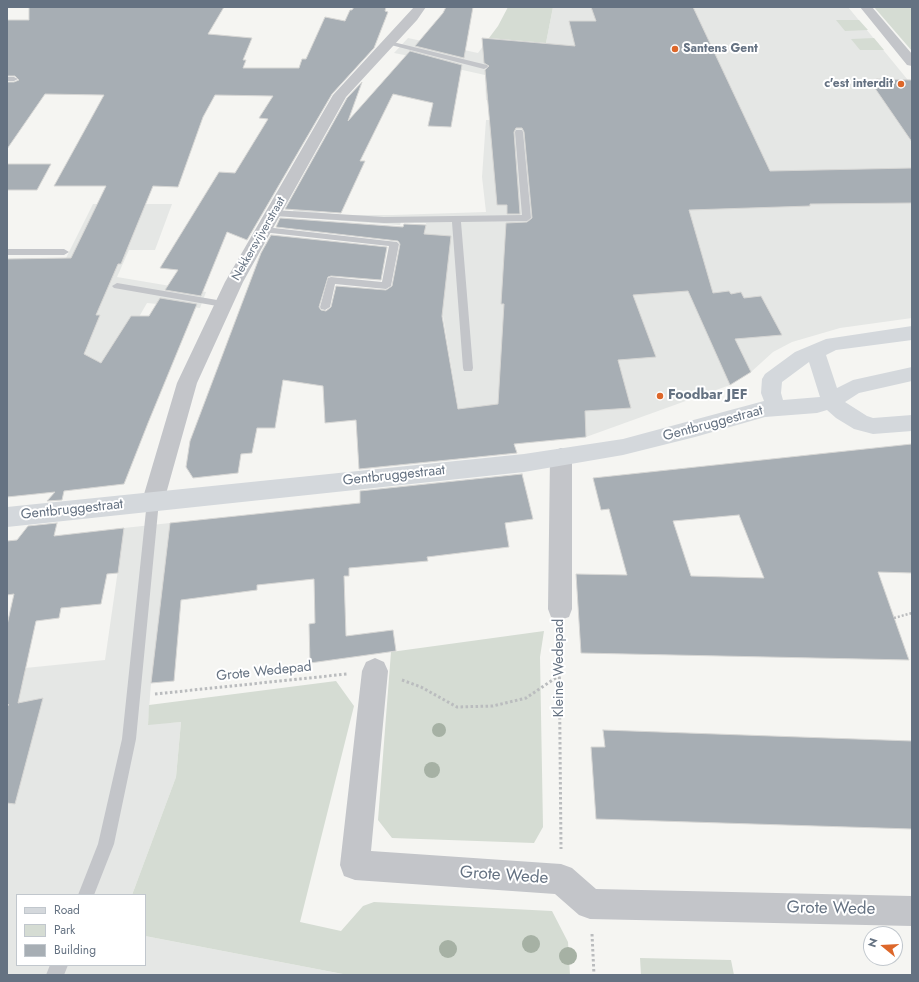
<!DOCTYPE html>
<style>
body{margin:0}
#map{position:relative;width:919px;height:982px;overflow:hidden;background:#f5f5f2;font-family:Jost,sans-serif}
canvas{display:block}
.frame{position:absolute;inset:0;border:8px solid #657282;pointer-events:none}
.legend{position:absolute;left:16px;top:894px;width:130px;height:72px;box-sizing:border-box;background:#fff;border:1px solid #c1c7cd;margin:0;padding:5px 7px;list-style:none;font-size:12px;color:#657282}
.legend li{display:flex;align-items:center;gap:8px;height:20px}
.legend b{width:20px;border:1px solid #c1c7cd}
.north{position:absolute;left:863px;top:926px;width:40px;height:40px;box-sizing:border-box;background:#fff;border:1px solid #c1c7cd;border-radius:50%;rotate:288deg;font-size:11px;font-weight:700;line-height:16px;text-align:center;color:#657282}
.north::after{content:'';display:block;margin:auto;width:14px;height:18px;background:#dd672a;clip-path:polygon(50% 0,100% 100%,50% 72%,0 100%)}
</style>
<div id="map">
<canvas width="919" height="982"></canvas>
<div class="frame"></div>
<ul class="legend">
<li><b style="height:5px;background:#d4d8dc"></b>Road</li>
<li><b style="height:11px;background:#d5dcd3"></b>Park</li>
<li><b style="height:11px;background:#a7aeb4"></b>Building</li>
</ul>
<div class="north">N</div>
</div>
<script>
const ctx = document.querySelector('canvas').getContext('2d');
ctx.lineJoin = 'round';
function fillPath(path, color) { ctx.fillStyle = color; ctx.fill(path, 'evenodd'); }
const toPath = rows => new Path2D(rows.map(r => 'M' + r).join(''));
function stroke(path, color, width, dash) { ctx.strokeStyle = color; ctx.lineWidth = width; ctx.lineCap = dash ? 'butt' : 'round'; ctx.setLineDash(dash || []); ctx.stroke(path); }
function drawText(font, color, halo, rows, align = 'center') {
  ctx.font = font + ' Jost,sans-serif'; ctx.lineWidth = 4; ctx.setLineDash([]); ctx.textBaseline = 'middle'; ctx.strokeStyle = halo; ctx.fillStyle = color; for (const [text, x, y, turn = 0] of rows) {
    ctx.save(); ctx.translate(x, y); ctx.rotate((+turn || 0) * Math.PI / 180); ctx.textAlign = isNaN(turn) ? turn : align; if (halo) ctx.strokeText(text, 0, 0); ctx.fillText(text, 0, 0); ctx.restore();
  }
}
fillPath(toPath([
 [553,7,848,7,912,85,912,318,840,328,792,342,773,352,751,372,730,385,586,437,465,449,443,316,413,315,426,223,401,222,400,225,290,217,294,209,340,215,393,215,486,212,482,177,486,120,511,120,490,101,486,100,485,75,458,69,425,59,394,53,408,38,478,53,489,38,546,43],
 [93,204,172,204,155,250,129,250,117,277,206,292,200,308,147,303,102,381,7,259,66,258],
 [170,523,151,683,148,724,181,722,176,777,132,895,17,895,17,965,145,965,145,936,348,975,7,975,7,701,25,668,105,660,124,528]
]), '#e5e7e5');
fillPath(toPath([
 [508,7,553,7,546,43,489,38,498,26],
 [874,7,912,7,912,51],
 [836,20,859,20,868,30,845,31],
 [874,38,884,50,860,50,851,39],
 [544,631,540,657,543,827,534,843,392,838,378,820,391,652],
 [336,681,354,706,300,922,341,931,363,906,374,902,552,911,568,942,570,975,348,975,145,936,145,895,132,895,176,777,181,722,148,725,149,705],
 [640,958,731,960,734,975,641,975]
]), '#d5dcd3');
const building = toPath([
 [29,7,224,7,208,34,252,38,243,60,246,60,243,68,299,68,302,59,306,59,325,17,345,21,350,10,352,10,354,7,386,7,385,11,388,12,374,48,332,94,247,240,227,232,201,296,165,290,178,270,160,268,219,172,235,173,268,119,259,118,273,96,215,95,203,117,178,187,153,186,121,264,118,264,96,315,100,315,84,354,101,363,131,316,149,316,160,298,197,304,148,423,124,484,64,491,62,500,47,501,55,492,7,497,7,259,71,258,106,186,54,186,104,95,45,94,7,149,7,82,14,82,19,80,15,76,7,76,7,20,29,20,29,7],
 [446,7,473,7,464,58,415,46,443,13,446,7],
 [591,7,693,7,770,171,912,168,912,203,810,204,810,206,689,210,713,293,729,291,731,294,741,292,744,298,761,296,782,335,735,339,751,372,730,385,688,291,633,295,656,357,618,360,631,408,585,411,586,437,514,444,517,453,359,469,356,420,325,423,323,386,283,380,275,428,257,428,252,453,241,454,238,473,193,478,186,467,190,441,261,253,271,235,387,247,381,280,331,276,328,277,319,307,321,310,326,311,331,307,336,286,386,290,392,286,400,244,398,241,276,227,280,218,403,227,404,224,426,225,424,234,451,236,442,316,458,409,498,404,504,304,501,304,506,223,527,222,532,218,524,132,522,128,516,128,514,132,520,214,507,214,507,205,497,205,485,70,489,66,484,63,482,38,575,46,569,21,596,21,591,7],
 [410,51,462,65,451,127,428,126,433,103,393,94,360,161,365,161,341,213,285,209,347,98,362,82,348,121,410,51],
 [877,79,912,80,912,142,870,81,877,80,877,79],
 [7,164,51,164,37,190,7,190,7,164],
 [912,444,912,573,878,572,909,660,581,653,576,574,627,575,609,509,601,510,593,478,912,444],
 [739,515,764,578,691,576,673,521,739,515],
 [522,474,533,519,505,523,509,547,427,557,428,561,349,568,349,576,344,576,346,636,393,630,396,651,310,663,309,624,315,623,314,579,257,585,257,590,181,600,174,681,151,683,170,523,360,503,360,491,522,474],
 [57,523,54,536,124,528,118,573,107,574,101,604,61,608,59,618,36,621,18,703,43,698,15,804,7,803,7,705,9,705,7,704,7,625,14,594,7,595,7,541,17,540,28,526,57,523],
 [603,730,912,741,912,829,596,819,591,747,605,747,603,730]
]);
fillPath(building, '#a7aeb4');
stroke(building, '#d6d6d4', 1);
stroke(toPath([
 [894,618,912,613],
 [559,634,559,638]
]), '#babcbe', 2.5, [2, 2]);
stroke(toPath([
 [559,637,561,849],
 [402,680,421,687,457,707,493,706,526,698,560,675],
 [155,694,347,674],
 [592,934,594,975]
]), '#babcbe', 3, [2.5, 2.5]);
fillPath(toPath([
 [389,41,487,65,488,67,484,69,387,44,387,42,389,41],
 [7,77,14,77,18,79,14,81,7,81,7,77],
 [516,130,522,130,523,132,531,218,527,221,461,222,473,368,472,371,464,371,463,368,452,222,384,223,274,216,270,213,274,210,384,217,522,215,515,132,516,130],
 [265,227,397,242,399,244,391,286,386,289,335,284,330,307,325,310,321,309,320,307,328,278,331,277,382,282,389,246,262,232,260,230,265,227],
 [7,249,64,249,69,252,64,255,7,255,7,249],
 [117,283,223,301,228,304,223,307,114,288,112,286,117,283],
 [153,496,157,497,159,501,136,739,114,844,94,895,78,895,98,844,122,739,147,501,149,497,153,496],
 [50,965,68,965,64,975,46,975,50,965]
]), '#c3c5c9');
fillPath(toPath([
 [414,7,426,7,417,20,346,97,243,282,197,383,164,501,161,508,153,510,145,508,142,501,177,383,225,282,333,95,414,7],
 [860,7,872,7,912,54,912,66,907,65,860,7],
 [561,448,569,451,572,457,572,609,569,617,560,620,551,617,548,609,550,457,553,451,561,448],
 [375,658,384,662,388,671,371,851,561,864,572,868,596,889,912,896,912,926,590,919,579,915,555,894,355,880,344,876,340,865,362,671,366,662,375,658]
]), '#c3c5c9');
fillPath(toPath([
 [912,326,912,340,836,350,826,355,837,388,853,380,912,367,912,381,859,393,845,402,867,416,873,418,912,415,912,431,873,434,854,429,836,418,827,410,817,413,765,417,695,437,623,455,524,472,7,527,7,507,524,454,623,439,764,401,761,393,762,379,765,374,795,352,826,339,912,326],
 [809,362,820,397,783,400,781,393,782,382,809,362]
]), '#d4d8dc');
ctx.fillStyle = '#a6b1a4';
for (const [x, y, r] of [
 [439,730,7],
 [432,770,8],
 [531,944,9],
 [448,949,9],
 [568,956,9]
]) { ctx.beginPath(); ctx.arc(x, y, r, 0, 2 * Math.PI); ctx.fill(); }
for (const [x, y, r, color] of [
 [675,49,4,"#dd672a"],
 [901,84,4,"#dd672a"],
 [660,396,4,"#dd672a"]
]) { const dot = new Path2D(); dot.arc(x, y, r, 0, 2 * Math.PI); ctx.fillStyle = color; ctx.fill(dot); stroke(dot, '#fff', 1.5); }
drawText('bold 12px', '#657282', '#fff', [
 ["Santens Gent",683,49],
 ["c'est interdit",893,84,"right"]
], 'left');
drawText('12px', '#657282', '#fff', [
 ["Nekkersvijverstraat",259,239,-60]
]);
drawText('bold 14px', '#657282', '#fff', [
 ["Foodbar JEF",668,396]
], 'left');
drawText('14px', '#657282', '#fff', [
 ["Gentbruggestraat",713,424,-15],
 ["Gentbruggestraat",394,476,-6],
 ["Gentbruggestraat",72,510,-6],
 ["Kleine Wedepad",560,668,-90],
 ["Grote Wedepad",264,672,-6]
]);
drawText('17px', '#657282', '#fff', [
 ["Grote Wede",504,876,4],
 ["Grote Wede",831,909,1]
]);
</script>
